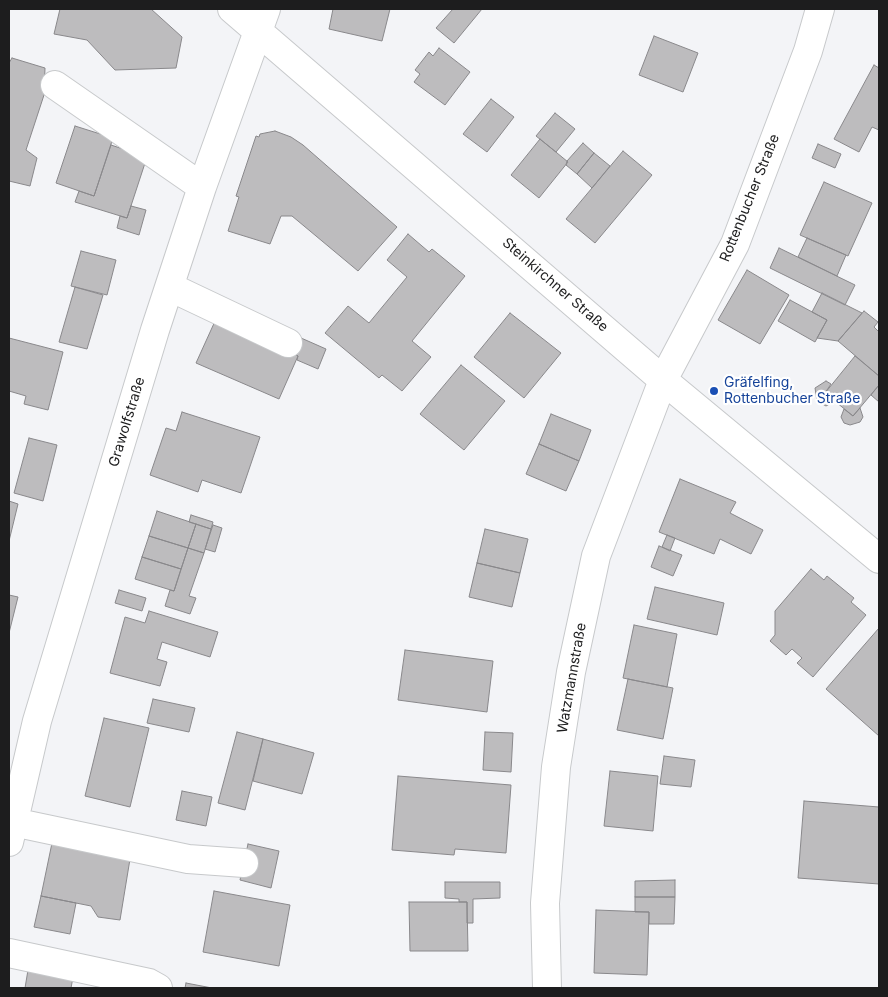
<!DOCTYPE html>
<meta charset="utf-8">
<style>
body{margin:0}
#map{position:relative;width:888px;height:997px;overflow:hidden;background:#f3f4f7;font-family:Inter,sans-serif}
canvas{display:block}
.frame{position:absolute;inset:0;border:10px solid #1d1d1e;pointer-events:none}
</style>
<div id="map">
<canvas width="888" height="997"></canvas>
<div class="frame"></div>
</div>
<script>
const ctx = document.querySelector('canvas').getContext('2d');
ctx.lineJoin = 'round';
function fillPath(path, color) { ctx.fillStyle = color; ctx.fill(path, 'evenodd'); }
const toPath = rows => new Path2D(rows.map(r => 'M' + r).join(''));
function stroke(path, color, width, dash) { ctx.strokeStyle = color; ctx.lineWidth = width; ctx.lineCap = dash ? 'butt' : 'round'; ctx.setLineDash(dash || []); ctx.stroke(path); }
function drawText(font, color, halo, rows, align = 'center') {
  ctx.font = font + ' Inter,sans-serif'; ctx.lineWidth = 4.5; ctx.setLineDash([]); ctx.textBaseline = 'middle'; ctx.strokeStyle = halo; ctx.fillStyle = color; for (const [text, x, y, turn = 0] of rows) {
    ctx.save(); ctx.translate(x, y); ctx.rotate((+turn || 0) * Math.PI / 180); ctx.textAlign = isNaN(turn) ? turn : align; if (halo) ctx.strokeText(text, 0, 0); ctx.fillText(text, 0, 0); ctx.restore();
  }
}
const building = toPath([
 [60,9,151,9,182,37,176,68,115,70,87,40,54,34,60,9],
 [333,9,390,9,382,41,329,29,333,9],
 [453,9,482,9,454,43,436,28,453,9],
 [654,36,698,53,683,92,639,75,654,36],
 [439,48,470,72,445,105,414,82,420,74,415,70,429,52,433,56,439,48],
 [12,58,45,68,44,95,26,150,37,158,30,186,9,181,9,63,12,58],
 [874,65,879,68,879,130,872,127,859,152,834,139,874,65],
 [491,99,514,117,487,152,463,134,491,99],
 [555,113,575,129,556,152,536,136,555,113],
 [75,126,113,138,94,196,56,183,75,126],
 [275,131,291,137,303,145,397,227,358,271,292,216,281,216,270,244,228,231,239,197,236,196,256,136,259,137,260,134,275,131],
 [540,139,568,162,539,198,511,175,540,139],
 [583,143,594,153,577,174,566,165,567,161,583,143],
 [818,144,841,154,835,168,812,158,818,144],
 [111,145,147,157,127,218,75,202,79,191,94,196,111,145],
 [623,151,652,175,595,243,566,219,623,151],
 [594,153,610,166,592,188,577,174,594,153],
 [824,182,872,203,848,256,800,235,824,182],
 [131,206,146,210,139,235,117,228,120,216,127,218,131,206],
 [408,234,429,252,432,249,465,276,412,341,431,357,402,391,382,375,379,378,325,333,348,306,369,323,407,277,387,260,408,234],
 [807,238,846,255,837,276,798,257,807,238],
 [779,248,855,285,845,305,770,268,779,248],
 [81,251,116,260,107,295,71,286,81,251],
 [747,270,789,295,760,344,718,320,747,270],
 [75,287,103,295,87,349,59,342,75,287],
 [822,293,862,313,838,341,817,338,827,320,812,312,822,293],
 [790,300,827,320,815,342,778,321,790,300],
 [864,311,878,322,874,327,879,332,879,376,838,341,864,311],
 [510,313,561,353,524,398,474,357,510,313],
 [216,319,298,356,279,399,196,363,216,319],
 [292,334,326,349,318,369,297,360,298,356,285,350,292,334],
 [9,338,63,352,48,410,24,404,26,396,9,391,9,338],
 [855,356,879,376,879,385,853,416,825,393,855,356],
 [461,365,505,401,464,450,420,414,461,365],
 [826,381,831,384,825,393,835,401,826,406,817,401,815,388,826,381],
 [879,385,879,402,871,395,879,385],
 [860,408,863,417,860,422,850,425,844,423,841,417,844,409,853,416,860,408],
 [182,412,260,437,241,493,202,480,198,492,150,475,166,428,176,431,182,412],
 [551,414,591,430,579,461,539,444,551,414],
 [29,438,57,445,43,501,14,493,29,438],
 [539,444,579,461,566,491,526,474,539,444],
 [680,479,736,502,730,513,763,530,751,554,720,539,714,554,659,532,680,479],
 [9,501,18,504,9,541,9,501],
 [157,511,196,524,188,548,149,536,157,511],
 [191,515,213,522,211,529,189,522,191,515],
 [196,524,211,529,204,553,188,548,196,524],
 [213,525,222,528,215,552,205,549,213,525],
 [485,529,528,539,520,573,477,563,485,529],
 [667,535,675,538,670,551,662,547,667,535],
 [149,536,188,548,181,569,142,557,149,536],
 [659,546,682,555,673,576,651,567,659,546],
 [188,548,204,553,189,596,196,598,190,614,165,606,170,590,174,591,188,548],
 [142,557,181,569,174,591,135,579,142,557],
 [477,563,520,573,512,607,469,597,477,563],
 [811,569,824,580,827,576,854,598,851,602,866,615,813,677,797,663,802,658,792,649,786,655,770,641,775,635,775,611,811,569],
 [655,587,724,603,717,635,647,619,655,587],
 [119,590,146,598,142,611,115,603,119,590],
 [9,595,18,597,9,633,9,595],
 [149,611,218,632,210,657,162,642,157,659,167,662,160,686,110,673,125,617,145,623,149,611],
 [634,625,677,634,667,687,623,678,634,625],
 [879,628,879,736,826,689,879,628],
 [405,650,493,661,487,712,398,700,405,650],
 [628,679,673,688,663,739,617,730,628,679],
 [153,699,195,708,189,732,147,723,153,699],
 [104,718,149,728,130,807,85,796,104,718],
 [237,732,263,739,245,810,218,803,237,732],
 [485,732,513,733,511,772,483,770,485,732],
 [263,739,314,753,302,794,253,781,263,739],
 [664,756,695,760,691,787,660,784,664,756],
 [610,771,658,776,653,831,604,826,610,771],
 [398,776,511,785,506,853,455,849,454,855,392,850,398,776],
 [182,791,212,797,206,826,176,820,182,791],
 [804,801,879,807,879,884,798,878,804,801],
 [52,843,130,859,120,920,98,917,91,906,41,896,52,843],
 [248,844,279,851,271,888,240,880,248,844],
 [675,880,675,897,635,897,635,881,675,880],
 [445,882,500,882,500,898,473,899,473,923,467,923,467,902,459,902,459,899,445,898,445,882],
 [214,891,290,905,279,966,203,952,214,891],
 [41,896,76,903,70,934,34,927,41,896],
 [635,897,675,897,674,924,649,924,649,912,635,912,635,897],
 [409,902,467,902,468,951,410,951,409,902],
 [596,910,649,912,647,975,594,973,596,910],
 [29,964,74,972,71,988,25,988,29,964],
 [186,983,212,988,185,988,186,983]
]);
fillPath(building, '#bdbcbe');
stroke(building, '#89888b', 1);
const minor = toPath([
 [232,9,663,380,879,559],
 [55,85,202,187],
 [170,287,288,343],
 [13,822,188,859,244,863],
 [9,842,37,721,155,330,202,187,266,9],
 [9,953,149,983,158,988],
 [547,988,545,903,556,767,571,672,596,556,663,380,735,244,808,51,820,9]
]);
stroke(minor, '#c7c9cb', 30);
stroke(minor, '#fff', 28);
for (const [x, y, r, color] of [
 [714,391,5,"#1a4fb4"]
]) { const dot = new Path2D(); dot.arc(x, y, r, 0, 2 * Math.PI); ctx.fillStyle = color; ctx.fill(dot); stroke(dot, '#fff', 2); }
drawText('14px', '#1d1d1e', '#fff', [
 ["Rottenbucher Straße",750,198,-68],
 ["Steinkirchner Straße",555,285,41],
 ["Grawolfstraße",127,422,-73],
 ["Watzmannstraße",572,678,-80]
]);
drawText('14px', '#164399', '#fff', [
 ["Gräfelfing,",724,383],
 ["Rottenbucher Straße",724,399]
], 'left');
</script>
